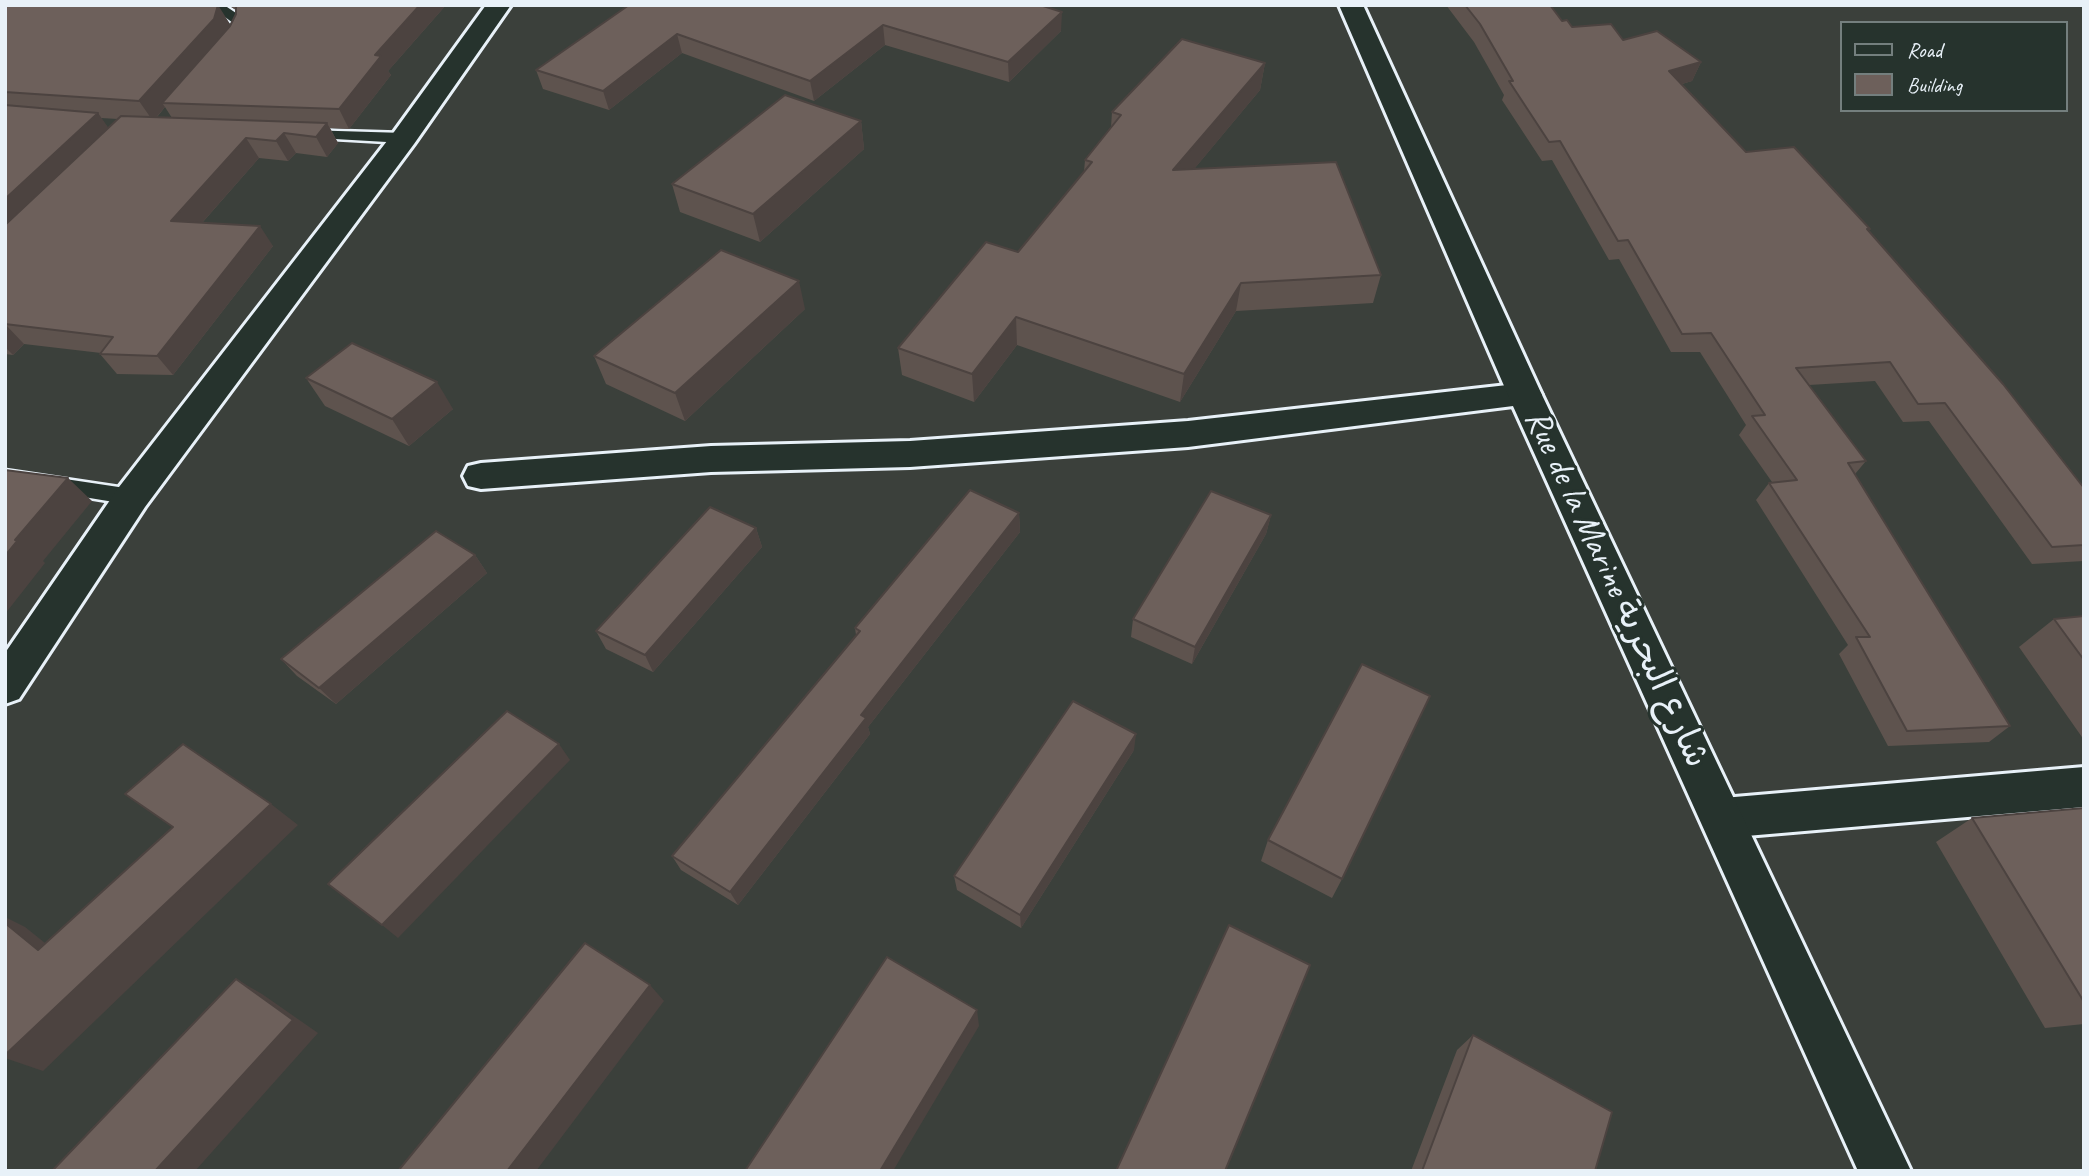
<!DOCTYPE html>
<meta charset="utf-8">
<style>
body{margin:0}
#map{position:relative;width:2089px;height:1176px;overflow:hidden;background:#3b403b;font-family:Caveat,sans-serif}
canvas{display:block}
.frame{position:absolute;inset:0;border:7px solid #e8f1f8;pointer-events:none}
.legend{position:absolute;left:1840px;top:21px;width:228px;height:91px;box-sizing:border-box;background:#26332d;border:2px solid #747f7e;margin:0;padding:9px 12px;list-style:none;font-size:21px;color:#e8f1f8}
.legend li{display:flex;align-items:center;gap:14px;height:35px}
.legend b{width:35px;border:2px solid #747f7e}
</style>
<div id="map">
<canvas width="2089" height="1176"></canvas>
<div class="frame"></div>
<ul class="legend">
<li><b style="height:9px;background:#26332d"></b>Road</li>
<li><b style="height:19px;background:#6d605b"></b>Building</li>
</ul>
</div>
<script>
const ctx = document.querySelector('canvas').getContext('2d');
ctx.lineJoin = 'round';
const toPath = rows => new Path2D(rows.map(r => 'M' + r).join(''));
function stroke(path, color, width, dash) { ctx.strokeStyle = color; ctx.lineWidth = width; ctx.lineCap = dash ? 'butt' : 'round'; ctx.setLineDash(dash || []); ctx.stroke(path); }
function fillPath(path, color) { ctx.fillStyle = color; ctx.fill(path, 'evenodd'); }
function drawText(font, color, halo, rows, align = 'center') {
  ctx.font = font + ' Caveat,"Playpen Sans Arabic",sans-serif'; ctx.lineWidth = 6; ctx.setLineDash([]); ctx.textBaseline = 'middle'; ctx.strokeStyle = halo; ctx.fillStyle = color; for (const [text, x, y, turn = 0] of rows) {
    ctx.save(); ctx.translate(x, y); ctx.rotate((+turn || 0) * Math.PI / 180); ctx.textAlign = isNaN(turn) ? turn : align; if (halo) ctx.strokeText(text, 0, 0); ctx.fillText(text, 0, 0); ctx.restore();
  }
}
const service = toPath([
 [209,5,224,5,245,19,247,22,238,44,233,45,226,41,233,23,209,5],
 [305,130,404,133,412,138,404,143,300,137,298,134,300,131,305,130],
 [5,470,132,489,139,492,142,497,139,502,132,505,5,484,5,470]
]);
const minor = toPath([
 [486,5,511,5,414,144,145,507,19,699,5,704,5,653,119,487,394,132,486,5],
 [1525,383,1537,387,1542,395,1537,403,1188,447,910,467,711,472,481,489,468,486,463,476,468,466,481,463,711,446,910,441,1188,421,1525,383],
 [2084,767,2084,807,1723,838,1707,832,1701,818,1707,804,1723,798,2084,767]
]);
const tertiary = toPath([
 [1339,5,1363,5,1542,395,1911,1171,1858,1171,1508,395,1339,5]
]);
stroke(service, '#e8f1f8', 5);
stroke(minor, '#e8f1f8', 6);
stroke(tertiary, '#e8f1f8', 6);
fillPath(service, '#26332d');
fillPath(minor, '#26332d');
fillPath(tertiary, '#26332d');
fillPath(toPath([
 [5,5,230,24,229,26,236,14,236,10,228,5,446,5,388,71,391,75,349,129,330,128,338,143,327,157,296,153,288,161,259,158,202,223,273,246,173,375,117,374,100,354,101,353,24,344,13,355,5,354],
 [165,107,172,118,157,117],
 [101,118,118,119,108,128],
 [629,5,1061,31,1009,82,885,45,814,101,682,53,609,110,543,89,536,70],
 [1446,5,1550,5,1562,21,1572,27,1701,62,1692,81,1682,84,1746,152,1870,229,1868,231,2084,488,2084,561,2032,564,1929,421,1903,422,1875,381,1809,385,1866,461,1855,474,2010,726,1989,742,1888,746,1839,654,1848,645,1756,500,1769,483,1772,482,1739,435,1746,425,1700,352,1671,352,1619,259,1609,260,1552,160,1542,161,1502,100,1504,95,1474,42],
 [1265,63,1260,90,1194,169,1381,275,1373,303,1236,311,1180,402,1017,345,974,402,902,375,898,348,1018,252,1084,172,1085,160,1111,127,1112,112],
 [861,121,864,149,760,242,680,212,672,184],
 [805,309,685,421,606,384,594,356],
 [306,378,453,409,409,446,325,406],
 [1019,513,1020,532,868,727,870,734,738,905,681,870,672,856,856,635,855,628],
 [1271,515,1266,534,1192,664,1131,637,1133,619],
 [756,528,762,547,653,672,606,649,596,631],
 [475,555,487,573,336,704,297,676,281,659],
 [2084,616,2084,740,2019,647,2054,619],
 [1134,750,1021,928,957,890,954,876],
 [2084,808,2084,1024,2045,1028,1936,842,1972,818],
 [1268,840,1342,879,1332,898,1261,861],
 [1473,1035,1595,1171,1411,1171,1457,1050]
]), '#5e534e');
fillPath(toPath([
 [218,5,230,24,226,39,162,103,165,107,153,121,139,101],
 [420,5,446,5,388,71,391,75,349,129,339,109,375,55],
 [1062,12,1061,31,1009,82,1008,62],
 [883,25,885,45,814,101,810,81],
 [677,34,682,53,609,110,603,91],
 [1701,62,1692,81,1661,90,1669,71],
 [1265,63,1260,90,1170,198,1173,170],
 [98,113,112,133,5,235,5,199],
 [861,121,864,149,760,242,753,214],
 [327,123,338,143,327,157,316,137],
 [284,133,296,153,288,161,276,141],
 [246,138,259,158,186,241,171,221],
 [260,226,273,246,173,375,157,356],
 [799,281,805,309,685,421,675,393],
 [1241,283,1236,311,1180,402,1184,374],
 [1016,317,1017,345,974,402,972,374],
 [5,324,24,344,13,355,5,347],
 [437,382,453,409,409,446,392,419],
 [68,478,92,501,43,561,45,563,5,614,5,556,15,540],
 [1019,513,1020,532,868,727,870,734,738,905,730,892,861,715],
 [1271,515,1266,534,1192,664,1195,647],
 [756,528,762,547,653,672,645,655],
 [475,555,487,573,336,704,319,688],
 [1136,734,1134,750,1021,928,1020,915],
 [559,744,570,760,398,938,382,925],
 [271,804,298,825,43,1071,5,1058,5,1055],
 [5,917,25,927,75,967,38,950,5,923],
 [236,979,262,994,318,1033,195,1171,155,1171],
 [650,985,664,1001,536,1171,507,1171],
 [977,1010,979,1026,893,1171,880,1171]
]), '#4c4340');
const building = toPath([
 [5,5,218,5,214,19,139,101,5,92,5,5],
 [236,5,420,5,375,55,381,56,339,109,162,103,230,26,236,14,236,5],
 [629,5,1040,5,1062,12,1008,62,883,25,810,81,677,34,603,91,536,70,629,5],
 [1465,5,1550,5,1562,21,1567,20,1572,27,1611,24,1623,40,1657,31,1701,62,1669,71,1746,152,1794,147,1870,229,1867,229,2003,384,2084,488,2084,545,2052,547,1945,403,1918,404,1890,362,1796,368,1866,461,1848,463,2010,726,1907,731,1856,637,1870,637,1769,483,1797,480,1752,416,1765,415,1711,333,1682,334,1628,240,1618,241,1560,141,1549,142,1509,81,1513,81,1480,24,1465,5],
 [1182,39,1265,63,1173,170,1336,162,1381,275,1241,283,1184,374,1016,317,972,374,898,348,986,242,1018,252,1092,162,1085,160,1121,115,1112,112,1182,39],
 [785,95,861,121,753,214,672,184,785,95],
 [5,105,98,113,5,199,5,105],
 [121,116,327,123,316,137,284,133,276,141,246,138,171,221,260,226,157,356,100,354,113,337,5,324,5,225,121,116],
 [721,250,799,281,675,393,594,356,721,250],
 [352,343,437,382,392,419,306,378,352,343],
 [5,470,68,478,15,540,18,540,5,556,5,470],
 [970,490,1019,513,861,715,866,718,730,892,672,856,860,631,855,628,970,490],
 [1211,491,1271,515,1195,647,1133,619,1211,491],
 [710,507,756,528,645,655,596,631,710,507],
 [436,531,475,555,319,688,281,659,436,531],
 [2084,616,2084,660,2054,619,2084,616],
 [1362,664,1430,696,1342,879,1268,840,1362,664],
 [1073,701,1136,734,1020,915,954,876,1073,701],
 [507,711,559,744,382,925,328,884,507,711],
 [183,744,271,804,5,1055,5,923,38,950,173,827,125,794,183,744],
 [2084,808,2084,1002,1972,818,2084,808],
 [1229,925,1310,965,1225,1171,1116,1171,1229,925],
 [585,943,650,985,507,1171,398,1171,585,943],
 [887,957,977,1010,880,1171,745,1171,887,957],
 [236,979,293,1020,155,1171,52,1171,236,979],
 [1473,1035,1612,1112,1595,1171,1422,1171,1473,1035]
]);
fillPath(building, '#6d605b');
stroke(building, '#4c4340', 2);
drawText('35px', '#e8f1f8', '#26332d', [
 ["Rue de la Marine شارع البحرية",1616,589,65]
]);
</script>
